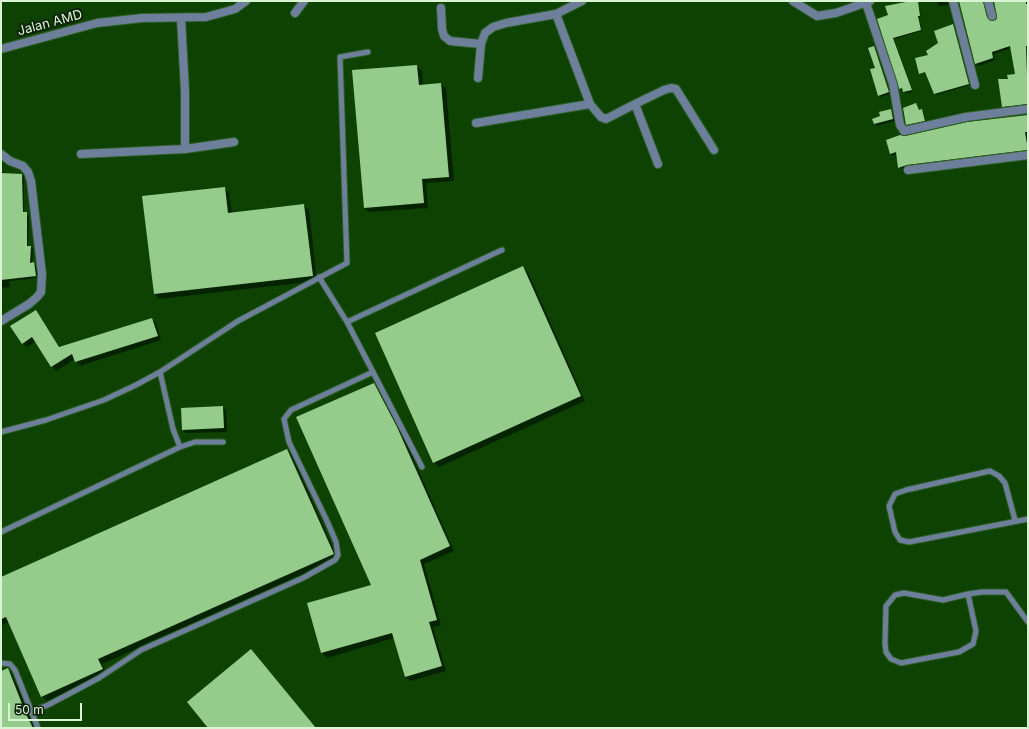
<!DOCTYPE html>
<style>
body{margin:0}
#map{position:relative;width:1029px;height:729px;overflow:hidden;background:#0d4202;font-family:Inter,sans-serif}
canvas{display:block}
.frame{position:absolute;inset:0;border:2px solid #d9f5d4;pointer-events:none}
.scale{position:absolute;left:8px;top:703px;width:74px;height:18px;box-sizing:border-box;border:2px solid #d9f5d4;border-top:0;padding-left:5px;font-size:12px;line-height:14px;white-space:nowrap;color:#d9f5d4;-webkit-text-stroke:3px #0e230a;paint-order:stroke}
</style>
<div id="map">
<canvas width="1029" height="729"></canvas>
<div class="frame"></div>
<div class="scale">50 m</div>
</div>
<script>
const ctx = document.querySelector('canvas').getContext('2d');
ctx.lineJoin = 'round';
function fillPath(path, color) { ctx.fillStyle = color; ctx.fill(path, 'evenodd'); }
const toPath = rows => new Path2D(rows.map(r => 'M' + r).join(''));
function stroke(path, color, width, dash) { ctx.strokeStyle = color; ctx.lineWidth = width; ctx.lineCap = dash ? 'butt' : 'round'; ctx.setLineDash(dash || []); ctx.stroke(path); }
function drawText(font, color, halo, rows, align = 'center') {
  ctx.font = font + ' Inter,sans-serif'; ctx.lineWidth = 4; ctx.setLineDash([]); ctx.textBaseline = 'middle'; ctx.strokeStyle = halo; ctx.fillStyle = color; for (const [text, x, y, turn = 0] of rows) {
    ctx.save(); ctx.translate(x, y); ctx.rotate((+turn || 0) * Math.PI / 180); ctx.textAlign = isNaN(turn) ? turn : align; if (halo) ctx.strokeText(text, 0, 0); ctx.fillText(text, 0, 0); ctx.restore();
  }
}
fillPath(toPath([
 [909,1,918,1,921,17,919,18,922,31,894,39,913,92,905,93,900,88,889,16],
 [936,1,950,1,950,5,939,6],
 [960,1,986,1,984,5,989,21,994,22,998,15,995,1,1028,1,1028,106,1005,109,1003,106,1009,80,1017,75,1012,48,994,54,995,60,978,66,976,64],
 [953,25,970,85,936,95,926,73,921,75,930,72,930,56],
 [874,47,890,94,881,97,878,95],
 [417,66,422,71,423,85,441,84,446,88,454,181,426,183,428,208,369,212,364,208],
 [916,104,919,111,923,111,926,122,909,126,907,124],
 [891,110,895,121,877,126,874,123],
 [1028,116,1028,152,910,166,901,169,899,167,897,154,893,156,890,154],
 [1,172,4,172,7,175,22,175,24,178,24,213,29,216,28,247,33,249,32,264,36,266,38,278,9,281,10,287,1,288],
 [224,188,229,193,232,213,304,205,309,210,317,281,159,299,155,294],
 [523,268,528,272,585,401,439,467,434,462],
 [35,311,60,348,152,319,156,323,161,340,80,366,75,359,56,371,36,341,27,347,22,343],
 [374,384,378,388,402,433,454,551,424,564,441,625,433,627,446,671,410,681,405,677,394,638,327,658,322,653,308,604,373,585],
 [223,407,226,411,227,432,186,433,183,430],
 [287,451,292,455,338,559,102,664,107,674,47,701,42,696,9,622,1,626,1,579],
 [7,669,12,674,35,728,1,728,1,672]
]), '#0007');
fillPath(toPath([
 [906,1,918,1,920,16,918,16,921,30,893,38,912,90,903,92,902,88,899,89,877,19,888,15,885,6,906,2],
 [959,1,983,1,987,17,991,21,996,20,997,17,994,1,1026,1,1026,4,1028,4,1028,46,1026,46,1028,104,1002,107,998,79,1008,79,1007,75,1015,74,1010,46,992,52,993,58,975,64],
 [953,24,969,84,934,94,925,72,919,74,915,58,928,55,926,51,938,43,934,31],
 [874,46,889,92,878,96,870,69,875,68,868,48],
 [417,65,419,85,441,83,449,177,422,179,424,203,364,208,352,70],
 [916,103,919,110,922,109,925,121,906,125,903,108],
 [891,109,893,119,874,124,872,119,880,116,879,112],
 [1028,115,1028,132,1025,132,1028,150,907,165,898,168,896,152,890,154,886,140,900,135,905,136,967,122],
 [1,173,22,174,23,212,27,212,27,246,31,246,30,263,34,262,36,276,1,280],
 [225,187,228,213,304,204,313,276,154,294,142,196],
 [523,266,581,396,433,463,375,333],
 [36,310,59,347,152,318,158,336,75,362,72,354,51,367,32,337,22,344,10,326],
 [374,383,397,427,450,546,420,560,437,620,429,622,442,666,405,677,392,633,321,653,307,603,371,585,296,417],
 [223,406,224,428,182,430,181,408],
 [287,449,334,554,98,659,103,669,41,697,6,617,1,619,1,577],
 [251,649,316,728,208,728,187,702],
 [8,668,26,714,33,728,1,728,1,671]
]), '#95cb8b');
const service = toPath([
 [347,322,502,250],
 [373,372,422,467],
 [1,432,46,420,104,400,136,385,160,372,238,321,347,263,340,57,368,52],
 [180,447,195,442,223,442],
 [1015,520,1005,483,999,476,990,471,906,490,895,494,889,506,895,532,900,540,909,542,1028,519],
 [1,532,180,447,173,429,160,372],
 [968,594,976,631,973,644,959,652,901,663,891,659,886,652,885,643,886,606,895,595,904,593,943,600,968,594,982,592,1006,592,1028,622],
 [1,663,10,664,15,670,38,728],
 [30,712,48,705,99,678,141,650,303,578,335,560,338,555,336,542,327,521,289,442,284,419,291,410,373,372,347,322,319,277]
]);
const minor = toPath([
 [793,1,817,16,836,13,870,1],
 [953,1,975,85],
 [988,1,992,16],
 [866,3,893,84,900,125,904,131,966,117,1028,109],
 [441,8,442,29,444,36,450,41,481,44],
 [295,13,304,1],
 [556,14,590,104,601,117,606,119,635,104,658,164],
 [181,18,185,91,185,149,234,142],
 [1,49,97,23,142,18,206,17,235,9,246,1],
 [478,78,481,44,485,33,493,27,506,23,556,14,582,1],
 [635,104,664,90,671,88,676,89,714,150],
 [476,123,590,104],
 [1,154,10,161,23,166,28,172,31,181,42,274,41,292,37,297,29,304,1,321],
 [81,154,185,149],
 [908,170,1028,155]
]);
stroke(service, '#2e5f24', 7);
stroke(minor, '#2e5f24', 10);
stroke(service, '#6e7f9b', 5);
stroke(minor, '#6e7f9b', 8);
drawText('13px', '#d9f5d4', '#0e230a', [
 ["Jalan AMD",50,23,-15]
]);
</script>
